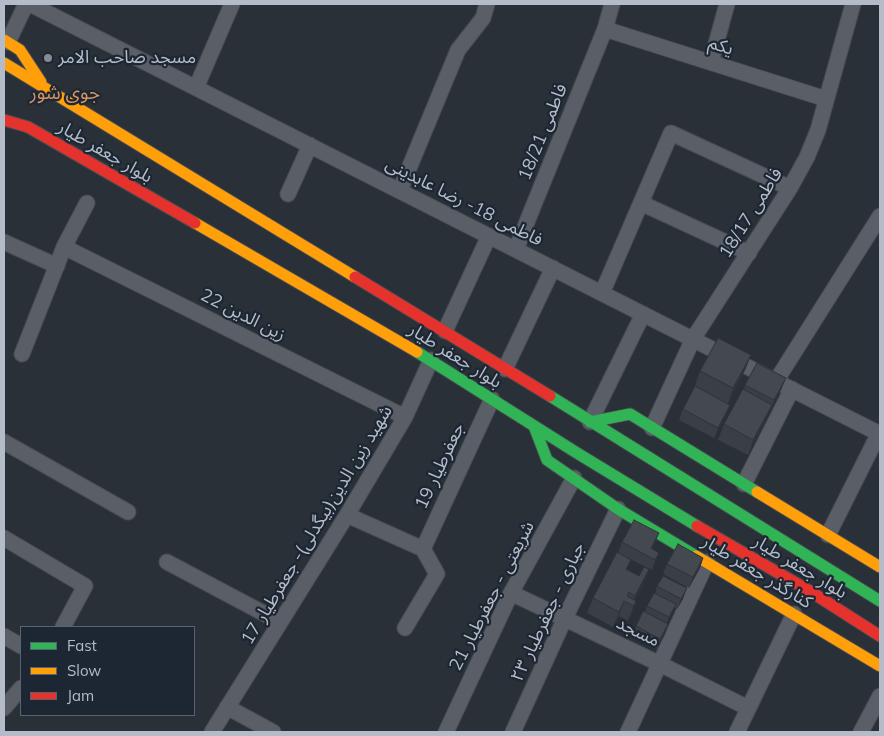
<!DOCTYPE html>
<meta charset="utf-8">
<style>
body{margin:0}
#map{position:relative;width:884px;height:736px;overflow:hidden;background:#2a3038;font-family:Mulish,sans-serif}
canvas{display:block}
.frame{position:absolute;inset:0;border:5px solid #b4bcc9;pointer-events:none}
.legend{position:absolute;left:20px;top:626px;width:175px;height:90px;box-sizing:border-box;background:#1d2633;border:1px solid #59626f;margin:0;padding:6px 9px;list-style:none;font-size:15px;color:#b4bcc9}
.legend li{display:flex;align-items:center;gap:10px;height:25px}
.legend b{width:25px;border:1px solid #59626f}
</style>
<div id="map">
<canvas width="884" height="736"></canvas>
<div class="frame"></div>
<ul class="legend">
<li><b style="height:6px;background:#30b455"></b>Fast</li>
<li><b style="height:6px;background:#ff9f0a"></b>Slow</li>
<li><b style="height:6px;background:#e5322d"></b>Jam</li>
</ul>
</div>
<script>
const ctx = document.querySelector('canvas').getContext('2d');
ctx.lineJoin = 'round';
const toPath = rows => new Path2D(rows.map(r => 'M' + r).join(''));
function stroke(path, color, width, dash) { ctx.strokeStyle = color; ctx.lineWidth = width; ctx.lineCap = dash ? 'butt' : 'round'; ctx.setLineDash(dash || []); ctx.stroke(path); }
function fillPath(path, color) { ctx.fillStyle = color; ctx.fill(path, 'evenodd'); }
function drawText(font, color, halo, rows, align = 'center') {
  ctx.font = font + ' Mulish,"Noto Sans Arabic",sans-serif'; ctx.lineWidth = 4.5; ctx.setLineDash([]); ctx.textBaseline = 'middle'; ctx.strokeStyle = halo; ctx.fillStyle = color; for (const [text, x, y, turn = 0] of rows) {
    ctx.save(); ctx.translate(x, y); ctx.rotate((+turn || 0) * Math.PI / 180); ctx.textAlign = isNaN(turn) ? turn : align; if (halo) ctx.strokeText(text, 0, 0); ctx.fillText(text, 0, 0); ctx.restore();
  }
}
const street = toPath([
 [30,4,880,434],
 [605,29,826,99],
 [8,42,26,4],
 [711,62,727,4],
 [196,88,232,4],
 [400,190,458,50,483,18,487,4],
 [288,194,310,145],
 [641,203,749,253],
 [4,242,57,266],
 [64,247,405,417],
 [516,249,605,29,612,4],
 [602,293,671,133,790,188],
 [445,331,489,236],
 [22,354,64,247,87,203],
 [505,369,553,268],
 [776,381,880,216],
 [590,422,643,314],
 [652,428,693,339,790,188,807,157,818,130,853,4],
 [4,442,128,512],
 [744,484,792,389],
 [347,515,423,549,437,574,405,628],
 [828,535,879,433],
 [4,538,85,586,63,627],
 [423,549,492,399],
 [167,562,280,622],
 [511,593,660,664,748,708],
 [4,636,21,646],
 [227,707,273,732],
 [4,708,21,688],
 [212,732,347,515,405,417,431,360],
 [446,732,511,593,574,478],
 [513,732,565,618,618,509],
 [628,732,707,562],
 [737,732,794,614],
 [861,732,880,696]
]);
const fast = toPath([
 [417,352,577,453,697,526],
 [550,396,880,601],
 [590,422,630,414,757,492],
 [534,426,547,460,618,509,696,556]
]);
const slow = toPath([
 [4,40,20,50,41,82],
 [4,63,355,277],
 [195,223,417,352],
 [757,492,880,567],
 [696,556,880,666]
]);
const jam = toPath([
 [4,120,28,127,195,223],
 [355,277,550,396],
 [697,526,808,590,880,636]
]);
stroke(street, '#484c53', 17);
stroke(fast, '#484c53', 13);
stroke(slow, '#484c53', 13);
stroke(jam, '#484c53', 13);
stroke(street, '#5a5e66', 15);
stroke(fast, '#30b455', 11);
stroke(slow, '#ff9f0a', 11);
stroke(jam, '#e5322d', 11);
fillPath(toPath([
 [751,355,745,370,728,404,695,386,700,371],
 [745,385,782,388,770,411,770,410,766,420,748,455,718,440,724,424,744,390],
 [730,405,726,415,714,438,679,420,683,409],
 [622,542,655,543,652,549,659,553,652,570,618,553],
 [703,558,700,568,689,588,663,574,667,564],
 [649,569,643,585,635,600,636,601,628,621,619,616,613,627,587,613,593,598,627,570,639,576],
 [657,586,683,599,677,609,674,608,667,623,665,634,657,649,632,636,636,626,645,612,647,606,655,593]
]), '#3a3f45');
fillPath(toPath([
 [751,355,745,370,728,404,733,388],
 [786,378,782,388,770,411,774,400],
 [730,405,726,415,714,438,718,428],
 [772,405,766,420,748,455,753,440],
 [659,533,655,543,647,559,651,548],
 [659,553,655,563,652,570,655,560],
 [703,558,700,568,689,588,693,577],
 [649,569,643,585,633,605,632,605,635,596],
 [687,588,683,599,677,609,681,599],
 [624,601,619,616,613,627,619,612],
 [636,601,631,616,628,621],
 [676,604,672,614,665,627,669,617],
 [668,624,665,634,657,649,660,639]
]), '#303338');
const building = toPath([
 [718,338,751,355,733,388,700,371,718,338],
 [757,363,786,378,774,400,745,385,757,363],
 [695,386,730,405,718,428,683,409,695,386],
 [743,389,772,405,753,440,724,424,743,389],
 [634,520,659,533,651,548,659,553,655,560,622,542,634,520],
 [678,544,703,558,693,577,667,564,678,544],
 [617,552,631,560,626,569,639,576,644,567,649,569,635,596,629,592,627,596,636,601,634,606,624,601,619,612,593,598,617,552],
 [663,576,687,588,681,599,657,586,663,576],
 [654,593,676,604,669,617,647,606,654,593],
 [643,611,668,624,660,639,636,626,643,611]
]);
fillPath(building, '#444950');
stroke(building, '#303338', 1);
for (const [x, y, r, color] of [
 [48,58,5,"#848b96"]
]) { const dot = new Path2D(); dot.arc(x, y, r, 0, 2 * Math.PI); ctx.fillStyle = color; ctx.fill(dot); stroke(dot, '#1d2633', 2); }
drawText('18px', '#b4bcc9', '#1d2633', [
 ["یکم",721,46,18],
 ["فاطمی 18/21",543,132,-68],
 ["بلوار جعفر طیار",105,152,30],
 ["فاطمی 18- رضا عابدینی",464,202,27],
 ["فاطمی 18/17",751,213,-58],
 ["زین الدین 22",243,315,27],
 ["بلوار جعفر طیار",455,356,32],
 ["جعفرطیار 19",440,466,-65],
 ["شهید زین الدین(بیگدلی)- جعفرطیار 17",317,525,-59],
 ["بلوار جعفر طیار",800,567,31],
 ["کنارگذر جعفر طیار",757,572,31],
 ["شریعتی - جعفرطیار 21",492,596,-63],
 ["جباری - جعفرطیار ۲۳",548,612,-65],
 ["مسجد",638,632,26]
]);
drawText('18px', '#b4bcc9', '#1d2633', [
 ["مسجد صاحب الامر",58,58]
], 'left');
drawText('19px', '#d59563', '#1d2633', [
 ["جوی شور",65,93]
]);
</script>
